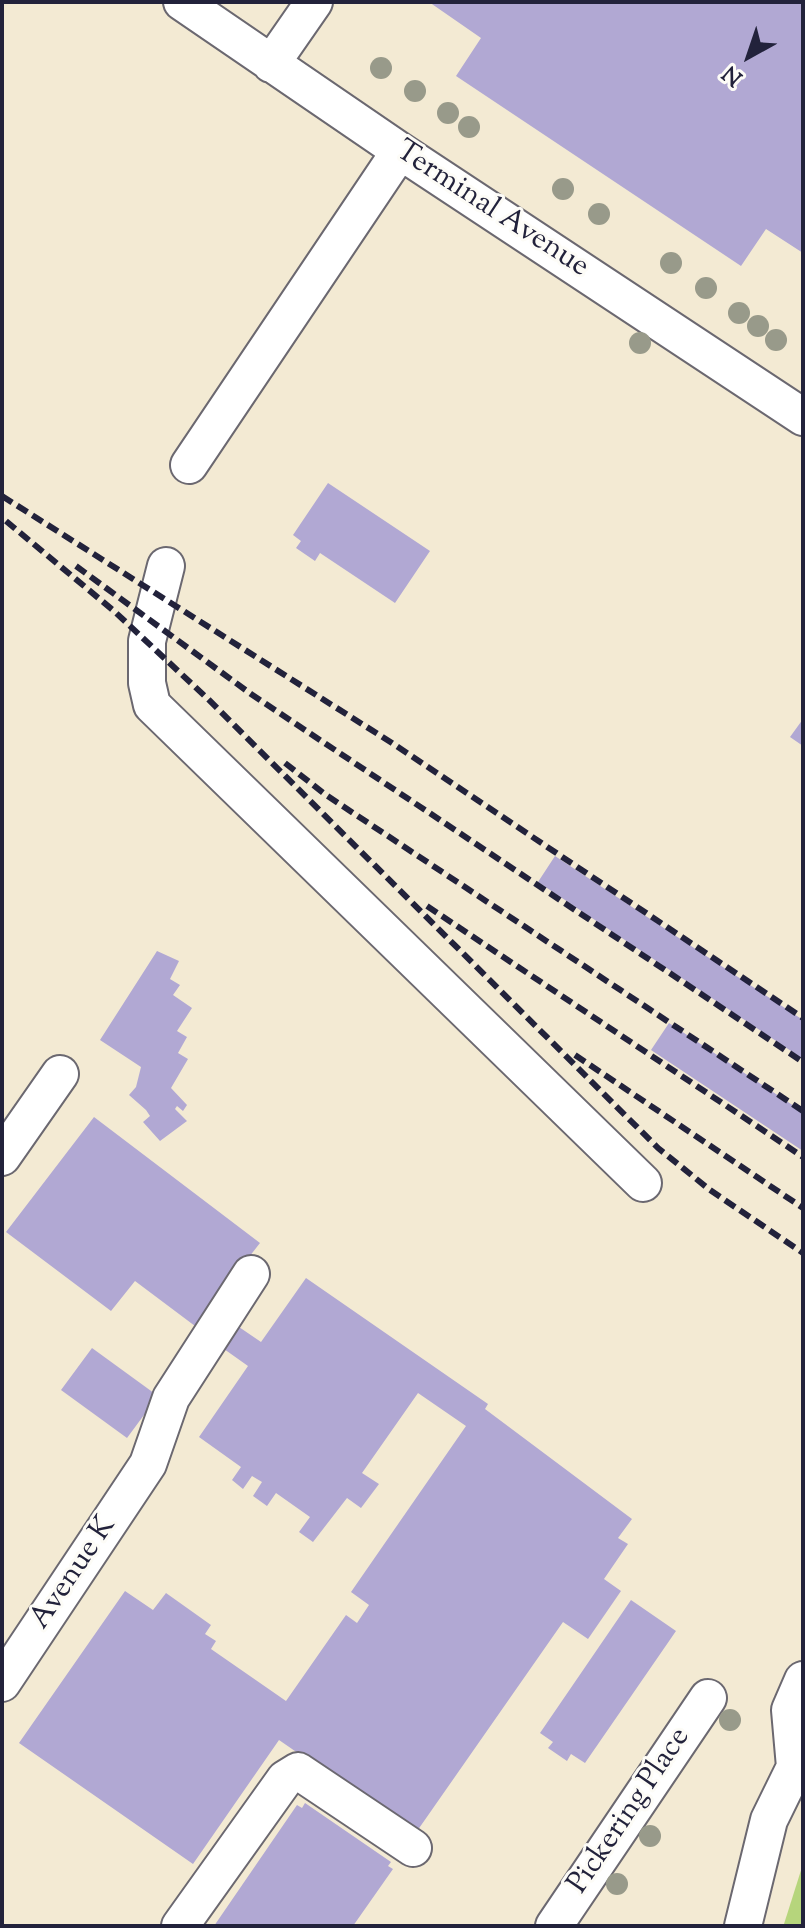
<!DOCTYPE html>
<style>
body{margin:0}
#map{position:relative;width:805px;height:1928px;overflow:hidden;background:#f3ead3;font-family:"Sorts Mill Goudy",serif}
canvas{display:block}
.frame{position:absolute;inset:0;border:4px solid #22223b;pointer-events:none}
.north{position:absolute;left:709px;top:16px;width:80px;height:80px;-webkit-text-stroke:6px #fdfcf7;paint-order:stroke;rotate:220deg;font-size:22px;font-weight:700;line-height:32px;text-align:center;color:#22223b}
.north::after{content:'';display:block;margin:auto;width:28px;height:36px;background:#22223b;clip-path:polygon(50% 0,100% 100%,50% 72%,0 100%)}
</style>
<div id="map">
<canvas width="805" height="1928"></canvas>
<div class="frame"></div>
<div class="north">N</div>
</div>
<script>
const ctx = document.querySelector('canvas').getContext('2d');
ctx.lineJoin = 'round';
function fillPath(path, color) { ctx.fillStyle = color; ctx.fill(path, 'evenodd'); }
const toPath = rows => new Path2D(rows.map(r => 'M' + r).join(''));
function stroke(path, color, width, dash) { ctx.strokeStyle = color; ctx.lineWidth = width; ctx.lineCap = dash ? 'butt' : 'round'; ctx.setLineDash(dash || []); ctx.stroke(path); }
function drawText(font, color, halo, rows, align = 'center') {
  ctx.font = font + ' "Sorts Mill Goudy",serif'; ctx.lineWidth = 6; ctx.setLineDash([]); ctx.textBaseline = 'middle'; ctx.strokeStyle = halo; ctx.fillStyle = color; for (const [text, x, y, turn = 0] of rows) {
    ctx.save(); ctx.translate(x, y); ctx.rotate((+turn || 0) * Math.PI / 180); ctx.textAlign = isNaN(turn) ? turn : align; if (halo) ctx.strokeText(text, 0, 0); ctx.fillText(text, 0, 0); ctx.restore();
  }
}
fillPath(toPath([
 [803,1864,803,1926,784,1926,784,1924]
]), '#b6d57c');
fillPath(toPath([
 [429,2,799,2,803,5,803,253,766,229,741,266,456,76,481,38],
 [328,483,430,551,395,603,320,553,315,561,296,548,301,541,293,535],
 [803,719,803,746,790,737],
 [555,856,803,1020,803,1059,538,882],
 [157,951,179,961,170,979,180,985,173,995,192,1008,177,1031,187,1037,178,1053,188,1059,171,1088,187,1105,183,1111,177,1106,175,1109,187,1121,160,1141,143,1122,150,1116,146,1110,129,1095,136,1087,141,1067,100,1040],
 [669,1023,803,1112,803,1151,651,1050],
 [94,1117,260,1243,195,1326,135,1281,111,1311,6,1232],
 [306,1278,488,1404,485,1409,632,1519,618,1538,628,1544,604,1579,621,1591,588,1639,563,1622,415,1834,279,1740,193,1864,19,1743,125,1591,153,1610,166,1593,211,1625,205,1634,216,1641,211,1649,286,1701,346,1615,357,1623,369,1605,351,1592,466,1426,418,1393,362,1473,379,1484,361,1508,347,1498,313,1542,299,1532,310,1517,276,1493,267,1506,253,1496,262,1482,252,1476,243,1489,232,1480,241,1467,199,1437,248,1366,224,1349,239,1327,261,1342],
 [92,1348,158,1396,127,1438,61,1390],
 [631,1600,676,1631,585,1763,571,1754,567,1761,548,1748,553,1742,540,1733],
 [305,1803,391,1862,388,1866,393,1869,353,1926,214,1926,297,1805,302,1808]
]), '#b1a8d3');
const minor = toPath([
 [182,2,400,151,803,417],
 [271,64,314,2],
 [189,465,400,151],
 [166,566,147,641,147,683,152,705,643,1183],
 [2,1157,60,1074],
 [2,1683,148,1464,171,1398,251,1274],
 [180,1926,285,1779,298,1771,413,1848],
 [554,1926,708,1698],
 [743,1926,769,1820,795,1767,790,1710,803,1680]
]);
stroke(minor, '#6b6870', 40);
stroke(minor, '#fff', 36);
stroke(toPath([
 [2,496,392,743,803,1018],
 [6,521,114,611,208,699,658,1148,710,1190,803,1253],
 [76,566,251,694,803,1062],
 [285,763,326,795,803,1111],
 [427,906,803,1157],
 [575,1055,803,1208]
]), '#22223b', 6, [12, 6]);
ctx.fillStyle = '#989a8a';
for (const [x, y] of [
 [381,68],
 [415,91],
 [448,113],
 [469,127],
 [563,189],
 [599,214],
 [671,263],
 [706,288],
 [739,313],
 [758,326],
 [776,340],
 [640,343],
 [730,1720],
 [650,1836],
 [617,1884]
]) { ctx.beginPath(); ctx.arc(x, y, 11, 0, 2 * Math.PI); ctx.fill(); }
drawText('30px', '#22223b', '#fdfcf7', [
 ["Terminal Avenue",491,211,33],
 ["Avenue K",75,1574,-56],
 ["Pickering Place",631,1812,-56]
]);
</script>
